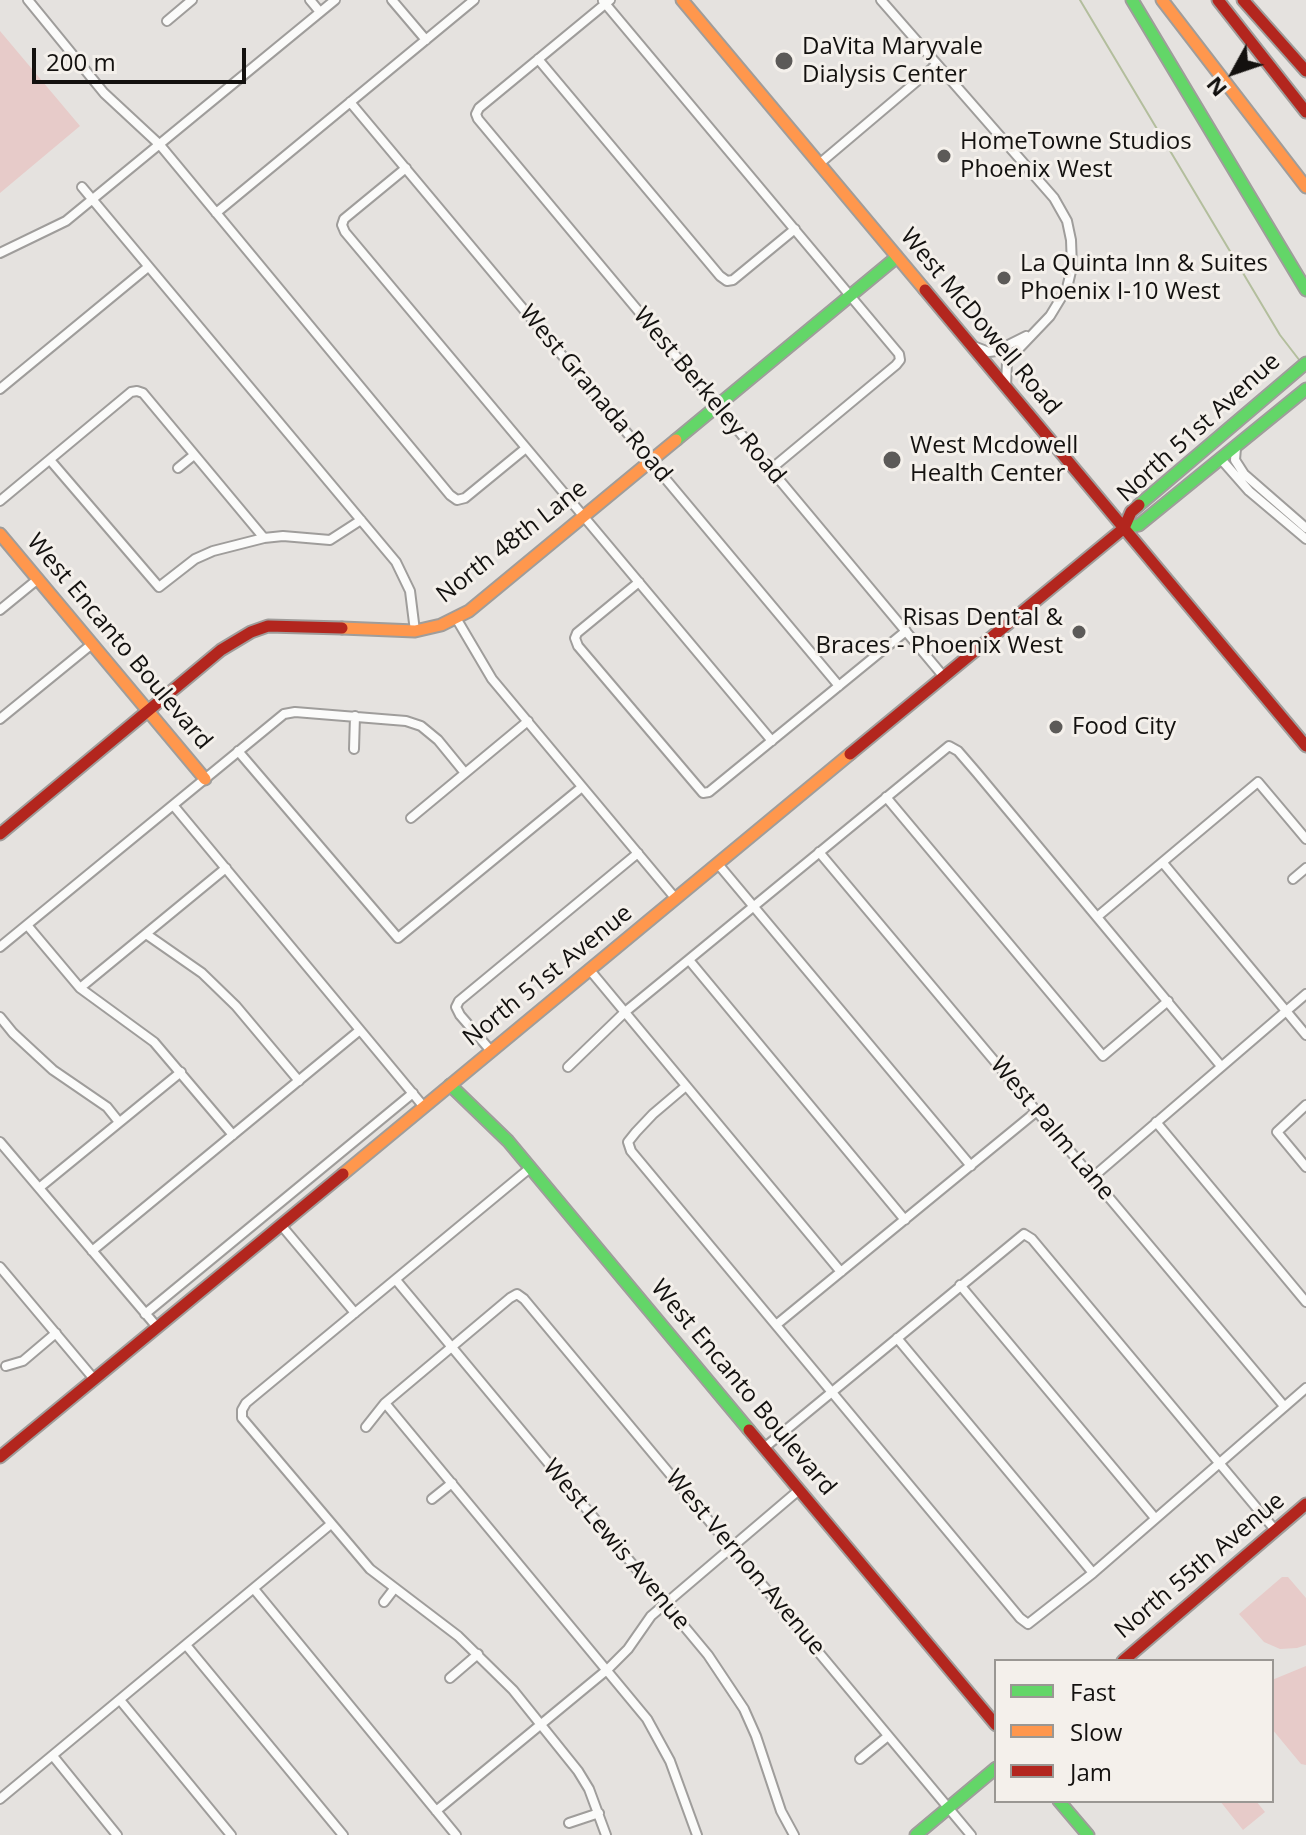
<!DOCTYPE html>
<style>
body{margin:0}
#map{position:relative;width:1306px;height:1835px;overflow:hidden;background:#e5e2df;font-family:"Open Sans",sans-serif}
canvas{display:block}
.legend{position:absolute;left:994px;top:1659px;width:280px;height:144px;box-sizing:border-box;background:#f4f0eb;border:2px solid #9a9793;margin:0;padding:10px 14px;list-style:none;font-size:24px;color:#13110f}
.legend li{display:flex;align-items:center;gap:16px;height:40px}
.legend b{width:40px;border:2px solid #9a9793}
.north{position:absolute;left:1194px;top:32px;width:80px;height:80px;-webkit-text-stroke:6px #f4f0eb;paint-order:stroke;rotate:230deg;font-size:22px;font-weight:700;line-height:32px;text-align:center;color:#13110f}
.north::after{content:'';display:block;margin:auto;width:28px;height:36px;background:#13110f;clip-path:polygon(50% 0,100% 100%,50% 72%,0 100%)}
.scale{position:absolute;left:32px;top:48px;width:214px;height:36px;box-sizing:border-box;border:4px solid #13110f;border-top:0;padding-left:10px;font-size:24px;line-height:28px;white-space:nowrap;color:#13110f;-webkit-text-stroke:6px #f4f0eb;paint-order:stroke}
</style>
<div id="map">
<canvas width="1306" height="1835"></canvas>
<ul class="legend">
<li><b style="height:10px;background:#63d668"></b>Fast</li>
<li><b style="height:10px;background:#ff974d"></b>Slow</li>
<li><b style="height:10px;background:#b3261e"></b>Jam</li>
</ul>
<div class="north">N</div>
<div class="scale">200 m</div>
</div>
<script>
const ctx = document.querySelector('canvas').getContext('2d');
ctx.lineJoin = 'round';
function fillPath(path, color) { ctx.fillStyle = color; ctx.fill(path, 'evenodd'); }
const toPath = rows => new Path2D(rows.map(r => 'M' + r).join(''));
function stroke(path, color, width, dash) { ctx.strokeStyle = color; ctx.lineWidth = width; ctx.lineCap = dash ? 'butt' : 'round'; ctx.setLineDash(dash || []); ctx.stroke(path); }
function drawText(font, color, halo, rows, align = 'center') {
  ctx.font = font + ' "Open Sans",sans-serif'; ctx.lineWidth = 6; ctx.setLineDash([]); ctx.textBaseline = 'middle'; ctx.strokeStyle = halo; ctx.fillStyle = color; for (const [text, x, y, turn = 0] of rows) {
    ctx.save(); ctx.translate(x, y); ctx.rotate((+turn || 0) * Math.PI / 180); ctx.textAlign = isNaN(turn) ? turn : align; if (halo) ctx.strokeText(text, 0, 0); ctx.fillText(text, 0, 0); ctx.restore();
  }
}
fillPath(toPath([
 [0,31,80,126,0,193],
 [1282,1577,1288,1577,1306,1598,1306,1645,1297,1648,1280,1649,1264,1642,1239,1614],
 [1306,1666,1306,1765,1301,1764,1272,1729,1272,1680],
 [1220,1801,1256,1801,1265,1812,1243,1830]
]), '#e7cbc9');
stroke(toPath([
 [1080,0,1280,335,1300,361]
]), '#b3be9d', 2);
const street = toPath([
 [28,0,104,93,160,145,450,495,457,500,465,498,526,448],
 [310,0,320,12],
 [392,0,426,40],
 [610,0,479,108,476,114,478,119,944,677],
 [881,0,1054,198,1067,221,1071,240,1072,267,1067,288,1050,316,1007,361,1006,387],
 [603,1,899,354,900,360,896,365,771,469],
 [167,21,192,0],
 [538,59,720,276,727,281,733,280,795,229],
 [350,102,839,686],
 [819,164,936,65],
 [406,168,344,219,342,225,345,232,772,741],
 [82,187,396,562,410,591,415,631],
 [216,213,474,0],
 [0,253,66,221,335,0],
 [976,347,989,352,996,351,1026,336],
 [0,389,148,267],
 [1236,448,1235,460,1244,474,1306,528],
 [1220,458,1249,491,1306,539],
 [50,460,159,587,195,559,213,551,264,538,283,536,330,540,361,520],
 [178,468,194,455],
 [0,501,131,392,137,391,143,393,264,538],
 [639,582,577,633,575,638,578,646,703,793,709,792,906,631],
 [0,610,38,579],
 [456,618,492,679,676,899],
 [0,719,92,644],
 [354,749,355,716],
 [238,751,398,938,582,787],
 [886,797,1103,1056,1168,1001],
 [173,805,424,1107],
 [411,818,528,721],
 [819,852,1284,1406],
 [1163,863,1306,1035],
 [718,864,971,1166],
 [1293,879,1306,868],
 [1097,917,1258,782,1306,839],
 [27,925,80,988,154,1042,233,1135],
 [146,934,202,973,236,1006,299,1081],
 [0,947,284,714,295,712,406,721,421,726,438,740,465,773],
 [689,960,905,1220],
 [589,969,841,1272],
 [80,988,226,868],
 [0,1017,13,1033,53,1070,107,1107,119,1122],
 [491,1051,460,1015,456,1007,459,1001,638,853],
 [568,1067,625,1012,949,746,958,751,977,773,1221,1066],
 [686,1086,653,1114,636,1132,628,1142,631,1151,1020,1618,1028,1624,1093,1573,1306,1388],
 [1306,1105,1277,1132,1306,1167],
 [1156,1122,1306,1302],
 [0,1142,157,1327],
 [530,1168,246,1403,242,1410,242,1418,370,1569,458,1636,513,1690,578,1771,589,1789,606,1835],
 [1093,1177,1306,994],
 [39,1188,181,1072],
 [281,1225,355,1313],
 [92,1251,360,1030],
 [0,1267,94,1379],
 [396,1280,708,1655,744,1709,756,1736,781,1811,794,1835],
 [960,1285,1155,1518],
 [145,1314,413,1093],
 [776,1325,1037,1111],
 [897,1338,1093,1573],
 [6,1366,23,1361,56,1333],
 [385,1403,647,1719,670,1761,697,1835],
 [366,1427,385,1403,510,1298,517,1294,524,1299,971,1835],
 [764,1448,1024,1234,1032,1239,1276,1531],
 [432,1499,452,1483],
 [254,1589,456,1835],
 [384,1602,394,1589],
 [186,1645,343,1835],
 [450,1678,478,1654],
 [120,1700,231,1835],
 [53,1756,117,1835],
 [860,1759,888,1736],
 [0,1799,331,1524],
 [436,1811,608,1669,628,1649,651,1616,799,1490],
 [569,1823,599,1813]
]);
const fast = toPath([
 [1132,0,1306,290],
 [676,440,897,257],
 [1139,505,1306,363],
 [1124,528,1139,525,1306,389],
 [450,1085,508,1141,749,1430],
 [1059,1801,1088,1835],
 [916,1835,996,1768]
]);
const slow = toPath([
 [682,0,925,290],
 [1162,0,1306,187],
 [0,534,205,779],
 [342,628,415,631,441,625,469,611,676,440],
 [343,1174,850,754]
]);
const jam = toPath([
 [1218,0,1306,112],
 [1243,0,1306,71],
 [925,290,1306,746],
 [850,754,1124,528,1131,512,1139,505],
 [0,834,221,650,251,632,268,626,342,628],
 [749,1430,996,1725],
 [0,1457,343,1174],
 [1123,1661,1306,1504]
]);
stroke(street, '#9f9d9b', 12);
stroke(fast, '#9f9d9b', 15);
stroke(slow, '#9f9d9b', 15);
stroke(jam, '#9f9d9b', 15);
stroke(street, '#fbfbfa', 8);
stroke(fast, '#63d668', 11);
stroke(slow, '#ff974d', 11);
stroke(jam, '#b3261e', 11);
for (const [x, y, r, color] of [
 [784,61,10,"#5c5a58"],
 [944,156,8,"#5c5a58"],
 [1004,278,8,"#5c5a58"],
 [892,460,10,"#5c5a58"],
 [1079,632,8,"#5c5a58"],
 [1056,727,8,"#5c5a58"]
]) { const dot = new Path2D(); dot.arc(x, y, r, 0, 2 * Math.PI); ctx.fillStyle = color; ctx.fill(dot); stroke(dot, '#f4f0eb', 3); }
drawText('24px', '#13110f', '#f4f0eb', [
 ["DaVita Maryvale",802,47],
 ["Dialysis Center",802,75],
 ["HomeTowne Studios",960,142],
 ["Phoenix West",960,170],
 ["La Quinta Inn & Suites",1020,264],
 ["Phoenix I-10 West",1020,292],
 ["West Mcdowell",910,446],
 ["Health Center",910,474],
 ["Risas Dental &",1063,618,"right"],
 ["Braces - Phoenix West",1063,646,"right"],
 ["Food City",1072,727]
], 'left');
drawText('24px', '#13110f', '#f4f0eb', [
 ["West McDowell Road",980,322,50],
 ["West Granada Road",595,394,50],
 ["West Berkeley Road",709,396,50],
 ["North 51st Avenue",1199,428,-42],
 ["North 48th Lane",512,542,-38],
 ["West Encanto Boulevard",119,642,50],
 ["North 51st Avenue",548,976,-39],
 ["West Palm Lane",1052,1129,50],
 ["West Encanto Boulevard",743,1388,50],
 ["West Lewis Avenue",616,1545,50],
 ["West Vernon Avenue",745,1563,50],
 ["North 55th Avenue",1200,1566,-40]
]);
</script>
